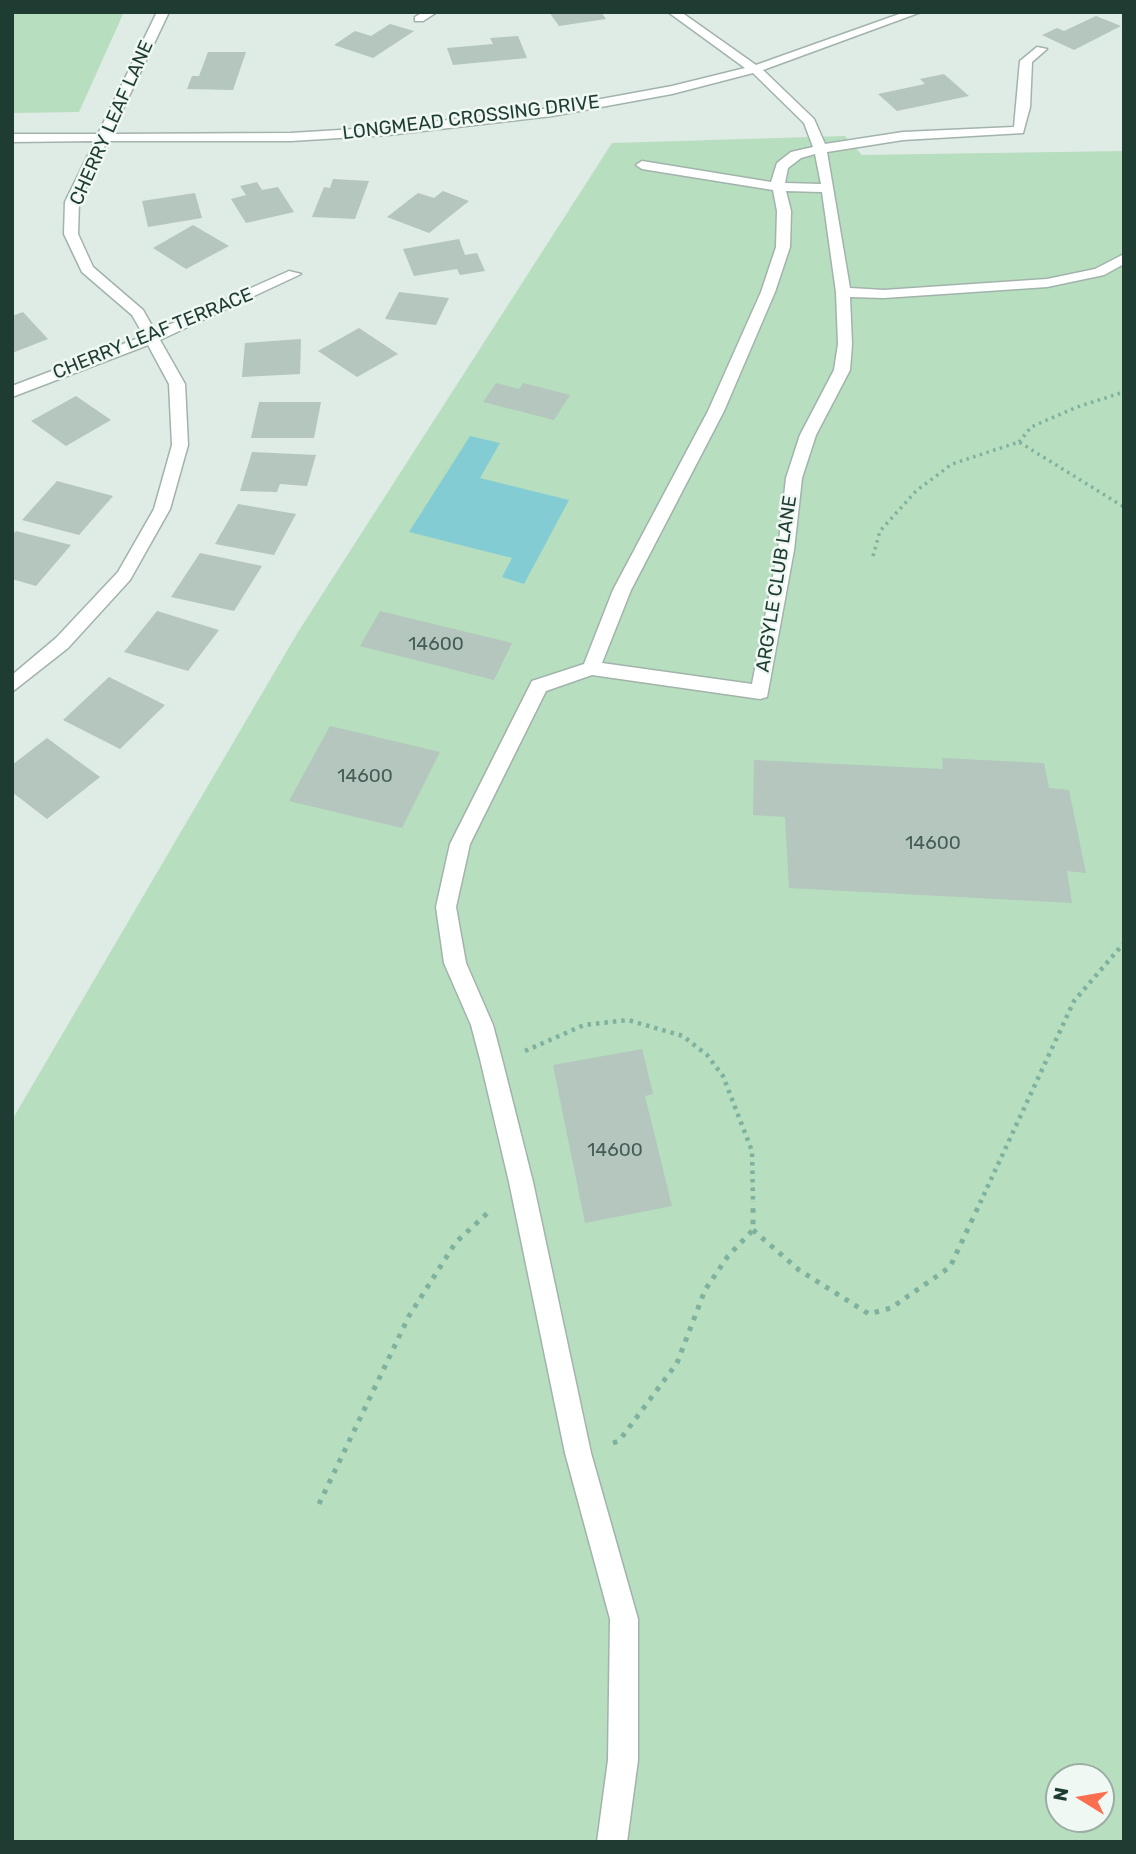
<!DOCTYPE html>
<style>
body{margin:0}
#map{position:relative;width:1136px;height:1854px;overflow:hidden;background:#dfebe5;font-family:Rubik,sans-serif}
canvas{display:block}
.frame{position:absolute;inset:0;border:14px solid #1f3c33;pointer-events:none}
.north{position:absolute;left:1045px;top:1763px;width:70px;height:70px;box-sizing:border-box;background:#f0f8f3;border:2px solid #9cada6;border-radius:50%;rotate:281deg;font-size:19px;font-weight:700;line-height:28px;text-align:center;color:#1f3c33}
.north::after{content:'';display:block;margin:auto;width:24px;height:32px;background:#f96f50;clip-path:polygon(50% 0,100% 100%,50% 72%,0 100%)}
</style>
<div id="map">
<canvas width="1136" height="1854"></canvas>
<div class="frame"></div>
<div class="north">N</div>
</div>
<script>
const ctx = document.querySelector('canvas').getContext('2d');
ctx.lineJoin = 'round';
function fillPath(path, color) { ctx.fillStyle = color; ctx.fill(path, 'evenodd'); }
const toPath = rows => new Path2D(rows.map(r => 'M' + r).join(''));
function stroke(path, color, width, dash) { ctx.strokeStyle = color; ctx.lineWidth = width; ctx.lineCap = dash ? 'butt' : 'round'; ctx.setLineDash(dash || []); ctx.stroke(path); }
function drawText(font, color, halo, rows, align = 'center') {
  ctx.font = font + ' Rubik,sans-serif'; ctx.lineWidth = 5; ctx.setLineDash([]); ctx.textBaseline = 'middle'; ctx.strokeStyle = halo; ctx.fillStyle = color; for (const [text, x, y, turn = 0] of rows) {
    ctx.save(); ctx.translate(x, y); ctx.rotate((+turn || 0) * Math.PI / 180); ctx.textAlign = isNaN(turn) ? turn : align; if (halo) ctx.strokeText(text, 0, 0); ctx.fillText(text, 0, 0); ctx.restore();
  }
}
fillPath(toPath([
 [12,12,124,12,79,112,12,113],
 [845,136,862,155,1124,151,1124,1842,12,1842,12,1120,298,632,612,143],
 [1059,1777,1101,1777,1101,1819,1059,1819]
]), '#b7debf');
fillPath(toPath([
 [470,436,500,443,480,478,569,500,524,584,502,577,512,558,409,532]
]), '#84ccd4');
fillPath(toPath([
 [549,12,601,12,606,19,559,26],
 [1096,16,1121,26,1074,50,1042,35,1057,28,1064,31],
 [390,24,414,31,373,58,334,45,355,31,371,36],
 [518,36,527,58,453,65,447,48,493,44,490,38],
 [208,52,246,52,233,90,187,89,192,76,199,76],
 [944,74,969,96,897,111,878,94,925,84,920,79],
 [333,179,369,181,355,219,312,217,324,187,330,188],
 [257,182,262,190,278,187,294,212,246,223,231,199,246,195,240,186],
 [443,191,469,201,429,233,387,217,418,193,434,198],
 [195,193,202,218,148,227,142,201],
 [193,225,229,246,186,269,153,248],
 [459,239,465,255,477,253,485,271,460,275,457,269,414,276,403,249],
 [399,292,449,298,436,325,385,319],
 [23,312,48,339,12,353,12,316],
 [359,328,398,354,357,377,318,351],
 [301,339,300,374,242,377,245,343],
 [496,383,519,389,523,383,570,395,554,420,483,402],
 [76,396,111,420,66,446,31,421],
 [259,402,321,402,314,438,251,438],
 [252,452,316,455,307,486,280,484,277,492,240,491],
 [57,481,113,496,79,535,22,520],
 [238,504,296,514,274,555,215,544],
 [16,531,71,545,36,586,12,579,12,535],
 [200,553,262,566,234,611,171,597],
 [157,611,219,630,188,671,124,652],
 [380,611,512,643,494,680,360,646],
 [109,677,165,705,120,749,63,720],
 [330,726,440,752,402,828,289,801],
 [47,738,100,777,47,819,12,792,12,765],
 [942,758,1044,763,1049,788,1069,790,1086,873,1067,871,1072,903,789,888,785,817,753,815,754,760,943,769],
 [642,1049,653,1094,645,1096,672,1206,585,1223,553,1065]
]), '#b4c6be');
const minor = toPath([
 [157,12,169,12,111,134,291,133,388,127,552,108,672,86,745,68,668,12,681,12,756,65,905,12,921,12,763,70,814,119,825,144,903,132,1014,127,1020,61,1037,47,1047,49,1032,62,1030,107,1023,133,903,140,827,152,850,288,884,290,1047,279,1095,269,1124,254,1124,264,1104,275,1047,287,884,298,850,297,852,344,850,370,816,435,802,478,794,550,767,697,760,699,592,675,546,691,470,844,456,907,466,963,493,1025,502,1059,533,1182,591,1453,638,1619,638,1760,627,1842,597,1842,608,1760,610,1619,565,1453,509,1182,480,1059,471,1025,444,963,436,907,450,844,532,681,584,664,613,590,708,411,761,292,776,247,777,211,773,190,642,169,636,165,642,161,771,182,777,163,791,152,813,147,804,123,753,73,672,94,552,116,388,135,291,141,107,141,79,202,78,234,93,267,143,310,155,331,289,271,301,274,160,340,185,384,188,445,170,509,130,580,68,648,12,692,12,675,56,638,118,572,154,509,172,445,169,384,148,345,12,397,12,386,144,336,132,315,82,272,64,234,65,202,95,141,12,142,12,134,98,134,157,12],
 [815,154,821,184,785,183,788,168,801,158,815,154],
 [786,191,822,192,836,292,838,344,834,370,800,435,786,478,778,550,752,684,602,663,631,590,724,411,775,292,790,247,791,211,786,191],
 [423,12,437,12,423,21,415,21,415,17,423,12]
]);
stroke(minor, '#a2b3ac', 3);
stroke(toPath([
 [1019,442,1031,427,1077,407,1124,392],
 [873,556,880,531,916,491,952,464,1019,442,1124,507]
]), '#7eb19e', 3.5, [2.5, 4.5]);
stroke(toPath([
 [525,1051,584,1025,628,1020,683,1036,707,1055,723,1076,752,1151,753,1203],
 [980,1203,1074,1001,1124,943]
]), '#7eb19e', 4.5, [3.5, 5]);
stroke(toPath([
 [753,1230,799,1270,869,1314,891,1308,950,1267,981,1201],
 [613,1443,619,1441,677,1363,705,1290,728,1256,753,1230,753,1201],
 [319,1504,409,1316,456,1242,492,1209]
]), '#7eb19e', 5, [4.5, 7]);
fillPath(minor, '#fff');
drawText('19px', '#1f3c33', '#f0f8f3', [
 ["LONGMEAD CROSSING DRIVE",471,118,-7],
 ["CHERRY LEAF LANE",112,123,-66],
 ["CHERRY LEAF TERRACE",153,334,-22],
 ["ARGYLE CLUB LANE",777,584,-81]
]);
drawText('19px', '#445e56', null, [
 ["14600",436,645],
 ["14600",365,777],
 ["14600",933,844],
 ["14600",615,1151]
]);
</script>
